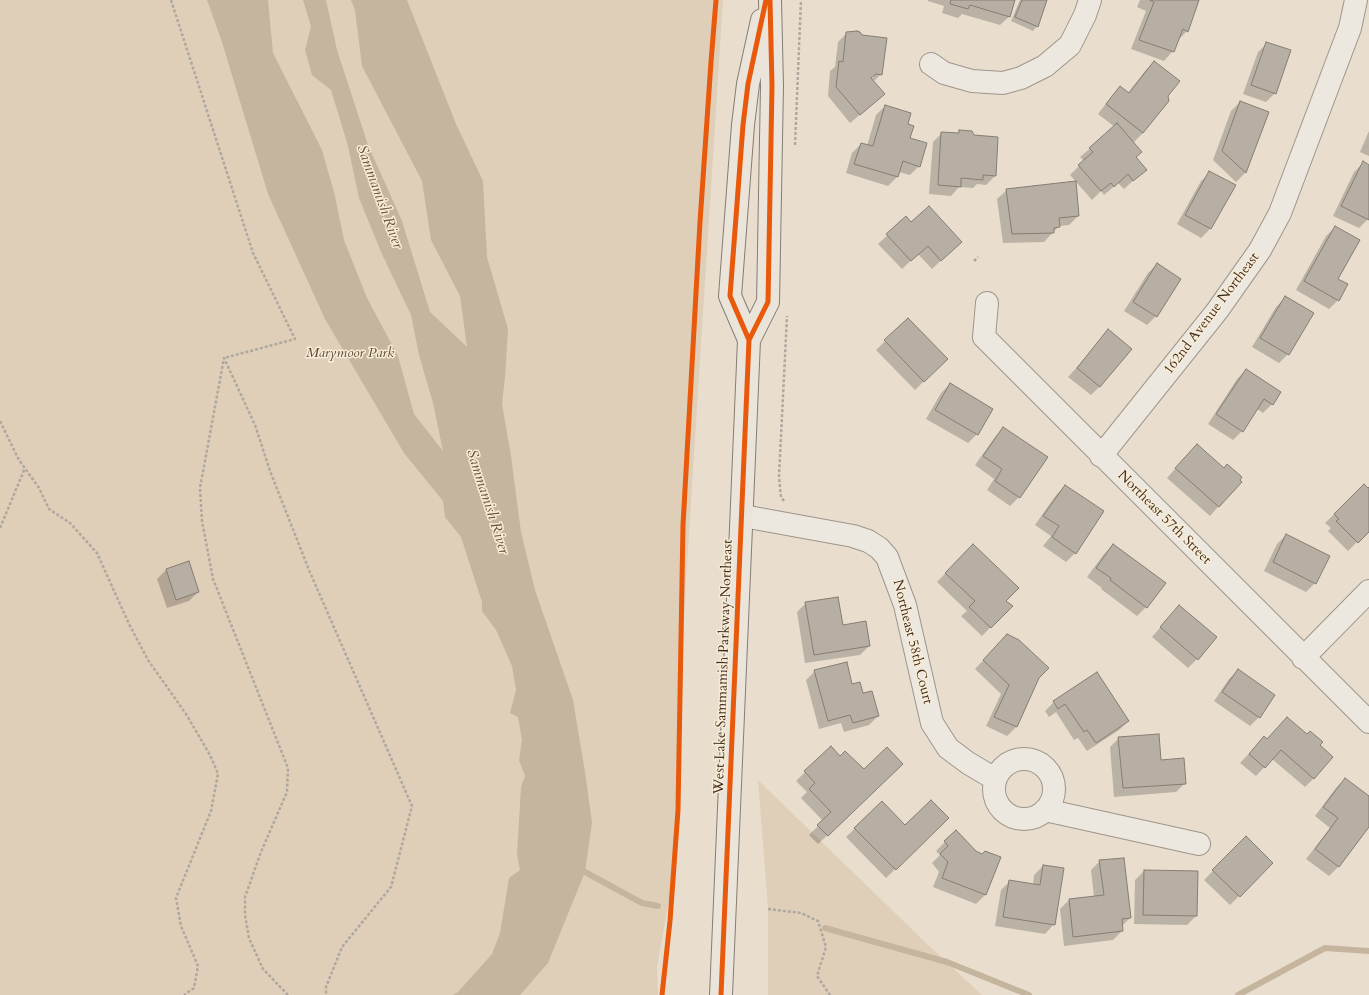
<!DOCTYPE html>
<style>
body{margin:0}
canvas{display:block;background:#e9dece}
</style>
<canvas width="1369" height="995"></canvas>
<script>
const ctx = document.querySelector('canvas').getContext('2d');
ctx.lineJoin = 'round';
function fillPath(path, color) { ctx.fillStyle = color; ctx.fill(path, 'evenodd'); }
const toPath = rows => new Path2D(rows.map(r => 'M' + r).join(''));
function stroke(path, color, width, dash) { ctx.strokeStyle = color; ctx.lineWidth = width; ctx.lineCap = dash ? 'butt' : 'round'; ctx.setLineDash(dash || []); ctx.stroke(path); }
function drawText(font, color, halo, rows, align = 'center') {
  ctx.font = font + ' Cardo,serif'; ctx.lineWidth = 3; ctx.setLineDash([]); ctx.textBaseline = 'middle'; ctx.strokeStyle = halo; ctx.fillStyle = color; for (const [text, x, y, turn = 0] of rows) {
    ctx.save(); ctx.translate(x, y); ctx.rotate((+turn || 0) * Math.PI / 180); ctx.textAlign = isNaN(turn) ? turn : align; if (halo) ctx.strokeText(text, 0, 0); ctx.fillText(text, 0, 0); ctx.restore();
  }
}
fillPath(toPath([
 [0,0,723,0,686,580,672,883,657,967,658,995,0,995],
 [758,780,924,941,982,995,768,995,768,909]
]), '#dfcfb8');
fillPath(toPath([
 [207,0,268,0,273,53,322,150,335,196,344,240,367,298,398,356,414,414,443,451,433,403,419,355,411,315,381,252,359,198,348,146,331,90,312,75,305,50,311,26,303,0,326,0,337,50,368,145,402,221,430,312,467,347,460,296,431,240,422,181,362,66,355,10,351,0,407,0,456,124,483,181,487,257,508,329,505,377,502,404,511,456,521,532,535,590,573,700,585,772,592,822,585,872,548,963,520,995,453,995,458,992,492,954,500,933,509,878,520,870,517,855,521,787,525,776,519,760,522,740,518,717,510,713,516,690,512,666,496,630,482,611,482,602,461,537,445,517,443,501,404,453,325,319,268,194,222,42]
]), '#c6b59e');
fillPath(toPath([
 [928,0,1014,0,1010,16,1000,25,962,14,958,18,942,13,944,6,928,1],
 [1020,0,1043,0,1037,26,1033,31,1011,21],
 [1140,0,1198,0,1187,31,1177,41,1173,51,1164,61,1131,49,1146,11,1137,7],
 [847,33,881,74,873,82,874,103,850,123,828,96,830,71,835,67,838,42],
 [874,74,874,77,868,82,867,81],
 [1267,43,1275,93,1266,102,1243,94,1258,52],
 [1154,62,1167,96,1143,133,1133,143,1135,157,1145,170,1124,189,1118,183,1104,195,1101,191,1092,200,1070,175,1084,161,1080,157,1115,127,1098,114,1111,97,1120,88,1128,93,1145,71],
 [1240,102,1268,112,1245,173,1236,182,1213,160,1231,111],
 [885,106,907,125,909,138,919,166,910,175,899,172,897,177,888,186,846,173,852,153,861,144,867,146,876,115],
 [959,131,973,136,997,138,995,176,986,185,977,184,973,188,959,187,951,196,929,194,933,142,942,133,957,134],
 [1369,131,1369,156,1360,152],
 [1363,163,1369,166,1369,218,1359,228,1333,216,1354,172],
 [1210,172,1234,185,1210,229,1201,238,1177,224,1201,181],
 [1007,190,1078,216,1069,225,1059,226,1044,242,1003,243,997,199],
 [906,218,911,224,951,251,932,269,918,254,902,269,878,244],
 [1335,227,1338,300,1329,309,1296,290,1326,236],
 [1157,264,1156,316,1147,325,1124,311,1148,273],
 [1285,298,1288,354,1279,363,1252,347,1276,307],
 [908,319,937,368,915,390,876,350],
 [1109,331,1100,386,1091,395,1068,377],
 [1246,370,1272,404,1263,413,1257,409,1242,431,1233,440,1208,424,1237,379],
 [950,384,992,409,977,434,968,443,926,419,941,393],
 [1004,428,1019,497,1010,506,987,490,994,479,975,465,995,437],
 [1188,454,1240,482,1210,516,1167,478],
 [1364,485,1368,490,1369,489,1369,530,1348,551,1328,531,1331,528,1325,523],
 [1065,486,1075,553,1066,562,1043,546,1051,536,1035,525,1056,495],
 [1286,535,1315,583,1306,592,1264,571,1277,544],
 [1113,545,1146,607,1137,616,1101,589,1102,588,1087,577,1104,554],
 [964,554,1011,606,982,636,961,616,967,611,937,582],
 [166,570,198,592,189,601,167,608,157,579],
 [806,603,842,626,869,646,860,655,805,663,797,612],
 [1179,606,1197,659,1188,668,1152,637],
 [998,645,1039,677,1016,727,1007,736,986,726,1001,694,975,669],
 [1238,670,1259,717,1250,726,1214,701,1229,679],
 [815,671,852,685,863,694,878,716,869,725,844,732,841,723,819,729,806,680],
 [1096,674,1128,721,1119,730,1087,751,1078,738,1074,740,1056,712,1049,717,1045,711,1054,702],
 [1287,718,1318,745,1314,778,1305,787,1272,759,1256,776,1240,763,1264,738,1267,740],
 [1119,738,1160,761,1185,783,1176,792,1114,797,1110,747],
 [840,757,864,771,893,773,818,844,809,835,823,821,801,798,807,792,796,781,805,772],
 [1345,779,1369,797,1369,825,1338,867,1329,876,1306,859,1330,828,1315,816,1336,788],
 [882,802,905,826,948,818,886,878,846,837],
 [956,831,985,895,976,904,933,887,939,872,932,863,940,855,936,851],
 [1246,837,1272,863,1230,905,1204,880],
 [1100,861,1130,918,1122,926,1122,931,1113,940,1064,946,1060,909,1069,900,1094,897,1091,870],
 [1043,866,1054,924,1045,934,995,926,1001,890,1010,881,1033,885,1034,875],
 [1144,871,1197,872,1196,916,1187,925,1134,924,1135,880]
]), '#0003');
stroke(toPath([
 [578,871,585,872,642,903,658,906],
 [825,928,947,962,1029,995],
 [1238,995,1325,948,1369,951]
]), '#c6b59e', 6);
const building = toPath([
 [951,0,1015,0,1010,17,970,5,968,9,950,4,951,0],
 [1022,0,1047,0,1038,27,1015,17,1022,0],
 [1150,0,1199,0,1188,32,1183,29,1174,52,1139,40,1154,2,1150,0],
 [857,31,860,32,862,35,887,38,882,75,876,74,871,78,885,94,860,115,836,87,839,61,843,62,846,32,857,31],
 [1266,42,1291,50,1276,94,1251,85,1266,42],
 [1154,61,1180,81,1168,96,1169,101,1143,133,1106,104,1120,86,1129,93,1154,61],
 [1240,101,1269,112,1246,173,1222,151,1240,101],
 [885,105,911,113,908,124,914,126,910,138,927,143,920,167,903,161,898,177,854,164,861,143,873,146,885,105],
 [1117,123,1142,152,1136,157,1147,170,1133,181,1128,174,1114,187,1111,183,1101,191,1078,165,1093,152,1089,148,1117,123],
 [959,130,972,131,974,135,998,137,996,176,983,175,983,180,961,178,961,187,938,185,941,132,959,133,959,130],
 [1363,161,1369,165,1369,220,1341,206,1363,161],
 [1209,171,1236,185,1211,229,1185,215,1209,171],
 [1076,181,1079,216,1059,218,1060,227,1054,228,1054,233,1012,234,1006,189,1076,181],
 [929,206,962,242,941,261,928,246,911,261,886,234,906,216,911,222,929,206],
 [1335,226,1360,240,1338,279,1348,284,1339,301,1304,281,1335,226],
 [1157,263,1181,279,1157,317,1133,302,1157,263],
 [1285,296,1314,313,1289,355,1260,338,1285,296],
 [908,318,948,359,924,382,884,340,908,318],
 [1108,329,1132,349,1100,387,1077,368,1108,329],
 [1246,369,1281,392,1273,405,1264,399,1243,432,1216,414,1246,369],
 [950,383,993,409,978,435,935,410,950,383],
 [1003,427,1048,457,1020,498,995,481,1002,469,983,456,1003,427],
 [1197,444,1224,468,1227,464,1242,477,1240,480,1242,482,1219,507,1175,468,1197,444],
 [1364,484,1368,488,1369,487,1369,532,1358,543,1336,521,1339,519,1334,514,1364,484],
 [1065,485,1104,511,1076,554,1052,537,1059,526,1043,516,1065,485],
 [1286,534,1330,556,1316,584,1273,562,1286,534],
 [973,544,1019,588,1006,601,1013,606,991,628,969,607,975,601,945,573,973,544],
 [1113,544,1166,583,1147,608,1110,580,1111,578,1096,568,1113,544],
 [189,561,199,592,176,600,166,569,189,561],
 [838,597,843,625,866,621,870,646,814,655,805,602,838,597],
 [1179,605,1217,637,1198,660,1160,627,1179,605],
 [1007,634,1019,640,1049,668,1039,678,1017,727,994,717,1009,685,983,660,1007,634],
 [847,662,852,684,860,682,863,693,872,691,879,716,853,723,850,715,828,721,814,670,847,662],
 [1238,669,1275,695,1260,718,1222,692,1238,669],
 [1097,672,1129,721,1096,743,1087,730,1084,732,1065,704,1058,709,1053,701,1097,672],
 [1287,717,1307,734,1310,731,1323,742,1320,745,1333,757,1314,779,1281,750,1265,768,1249,754,1264,736,1267,739,1287,717],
 [1159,734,1161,760,1184,758,1186,784,1123,788,1118,737,1159,734],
 [831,746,840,756,845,751,864,769,887,747,903,764,828,836,817,825,831,812,809,789,815,783,804,771,831,746],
 [1345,778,1369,796,1369,827,1339,867,1315,849,1338,818,1323,807,1345,778],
 [931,800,949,818,896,870,854,828,882,801,905,825,931,800],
 [956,830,976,851,982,854,985,851,1001,857,986,895,942,878,948,862,940,854,948,846,944,841,956,830],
 [1246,836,1273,863,1240,897,1212,870,1246,836],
 [1124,858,1131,918,1122,919,1123,931,1073,937,1069,899,1104,895,1099,860,1124,858],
 [1043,865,1064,868,1055,925,1003,917,1009,880,1040,885,1043,865],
 [1144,870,1198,871,1197,916,1143,915,1144,870]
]);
fillPath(building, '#b8afa4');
stroke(building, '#857d73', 1);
const minor = toPath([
 [931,64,944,73,972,81,1003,83,1021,78,1045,66,1070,45,1085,15,1090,0],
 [987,303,984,337,1369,722],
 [1101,456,1217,311,1260,250,1280,213,1350,28,1356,0],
 [743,516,853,536,868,541,879,548,887,557,905,605,932,723,948,748,968,763,995,779],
 [1303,658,1369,591],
 '994 789a30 30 0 1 1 60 0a30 30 0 1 1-60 0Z',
 [1045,810,1199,844]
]);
const major = toPath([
 [749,340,730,296,743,125,748,84,762,20],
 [721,995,749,340,768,302,772,86,770,0]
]);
stroke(minor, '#9e958a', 24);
stroke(major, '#857d73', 24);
stroke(toPath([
 [171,0,253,253,295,339,224,358],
 [795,145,801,0],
 [974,261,978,257],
 [0,421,19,460,39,488,49,509,70,523,97,553,129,624,148,660,186,714,210,755,218,774,211,811,176,898,181,926,198,966,194,988,184,995],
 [784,501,781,497,779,477,787,316],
 [0,528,25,468],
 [768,909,801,913,818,921,826,947,817,976,830,995],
 [288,995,263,969,249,938,245,915,245,897,261,852,287,792,288,768,213,579,202,521,200,488,224,358,255,425,270,471,309,570,412,806,391,887,342,947,326,987,326,995]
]), '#aea8a0', 2.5, [3, 2]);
stroke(minor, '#ece7df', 22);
stroke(major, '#eae4da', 22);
stroke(toPath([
 [749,340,730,296,743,125,748,84,766,0],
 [662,995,670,921,678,810,683,525,700,222,711,62,716,0],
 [721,995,749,340,768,302,772,86,770,0]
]), '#e8590c', 5);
drawText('14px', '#3e2c1d', '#f8ecd7', [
 ["162nd Avenue Northeast",1212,314,-53],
 ["Northeast 57th Street",1164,518,45],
 ["Northeast 58th Court",912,642,76],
 ["West Lake Sammamish Parkway Northeast",724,667,-88]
]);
drawText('italic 14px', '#5c4a38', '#f8ecd7', [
 ["Marymoor Park",350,354]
]);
drawText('italic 15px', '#62503e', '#f8ecd7', [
 ["Sammamish River",379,197,70],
 ["Sammamish River",487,502,72]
]);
</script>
